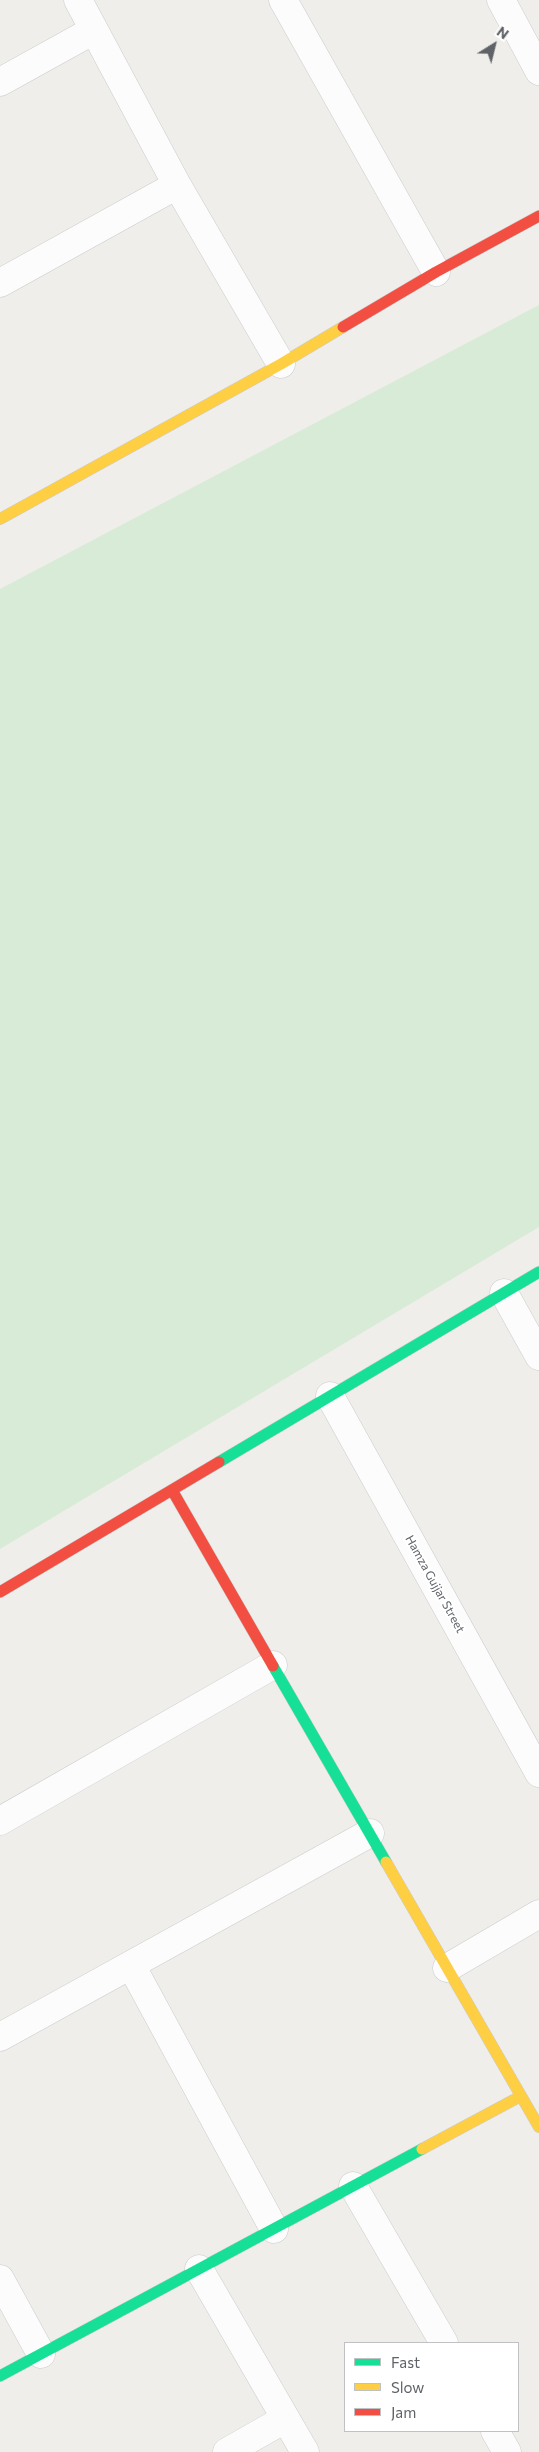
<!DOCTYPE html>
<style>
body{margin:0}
#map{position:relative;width:539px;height:2452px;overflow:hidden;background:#efeeea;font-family:Commissioner,sans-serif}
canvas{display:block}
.legend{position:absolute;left:344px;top:2342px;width:175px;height:90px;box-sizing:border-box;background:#fff;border:1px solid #bfc1c3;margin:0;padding:6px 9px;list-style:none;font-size:15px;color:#5f6368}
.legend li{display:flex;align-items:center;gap:10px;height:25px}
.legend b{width:25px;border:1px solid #bfc1c3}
.north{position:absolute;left:469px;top:20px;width:50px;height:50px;-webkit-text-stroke:4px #fff;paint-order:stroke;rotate:36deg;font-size:14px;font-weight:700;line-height:20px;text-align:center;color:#5f6368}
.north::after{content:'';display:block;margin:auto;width:18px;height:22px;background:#5f6368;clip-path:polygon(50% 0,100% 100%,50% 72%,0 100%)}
</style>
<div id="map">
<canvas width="539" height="2452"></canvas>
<ul class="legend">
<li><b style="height:6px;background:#16e098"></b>Fast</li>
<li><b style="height:6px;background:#ffcf43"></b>Slow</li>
<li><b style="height:6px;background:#f24e42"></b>Jam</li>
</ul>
<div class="north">N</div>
</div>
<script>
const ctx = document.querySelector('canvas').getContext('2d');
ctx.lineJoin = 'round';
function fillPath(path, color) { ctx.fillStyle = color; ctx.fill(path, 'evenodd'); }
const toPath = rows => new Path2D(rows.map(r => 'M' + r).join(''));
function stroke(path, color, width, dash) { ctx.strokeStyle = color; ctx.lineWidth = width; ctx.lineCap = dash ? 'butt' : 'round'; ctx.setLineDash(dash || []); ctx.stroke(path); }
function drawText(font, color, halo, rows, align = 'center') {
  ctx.font = font + ' Commissioner,sans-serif'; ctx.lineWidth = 4; ctx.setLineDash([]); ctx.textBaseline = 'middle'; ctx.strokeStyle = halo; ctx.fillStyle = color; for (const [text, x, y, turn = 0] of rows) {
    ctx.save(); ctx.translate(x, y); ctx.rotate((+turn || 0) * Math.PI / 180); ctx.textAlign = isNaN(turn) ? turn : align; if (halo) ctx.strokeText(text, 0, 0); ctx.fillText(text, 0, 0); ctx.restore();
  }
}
fillPath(toPath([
 [539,305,539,1227,0,1549,0,589]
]), '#d8ebd6');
const street = toPath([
 [78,0,177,185,281,364],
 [283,0,436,272],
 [501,0,539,71],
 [0,82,94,30],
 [0,283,177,185],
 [504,1293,539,1356],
 [330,1396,539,1773],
 [0,1821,273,1665],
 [131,1965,274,2229],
 [447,1968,539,1914],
 [0,2037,370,1833],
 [353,2186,444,2343],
 [199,2269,305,2452],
 [0,2279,41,2354],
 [495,2431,507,2452],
 [227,2452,285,2419]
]);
const fast = toPath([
 [219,1462,539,1272],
 [273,1666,386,1862],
 [0,2376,422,2149]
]);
const slow = toPath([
 [0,519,281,364,343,327],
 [386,1862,539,2127],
 [422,2149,521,2096]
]);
const jam = toPath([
 [343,327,436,272,539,216],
 [172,1490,273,1666],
 [0,1592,219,1462]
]);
stroke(street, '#cbcccc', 29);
stroke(fast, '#cacacb', 12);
stroke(slow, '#cacacb', 12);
stroke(jam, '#cacacb', 12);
stroke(street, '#fdfcfc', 28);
stroke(fast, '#16e098', 11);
stroke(slow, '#ffcf43', 11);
stroke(jam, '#f24e42', 11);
drawText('12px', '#5f6368', '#fff', [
 ["Hamza Gujjar Street",435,1584,61]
]);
</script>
